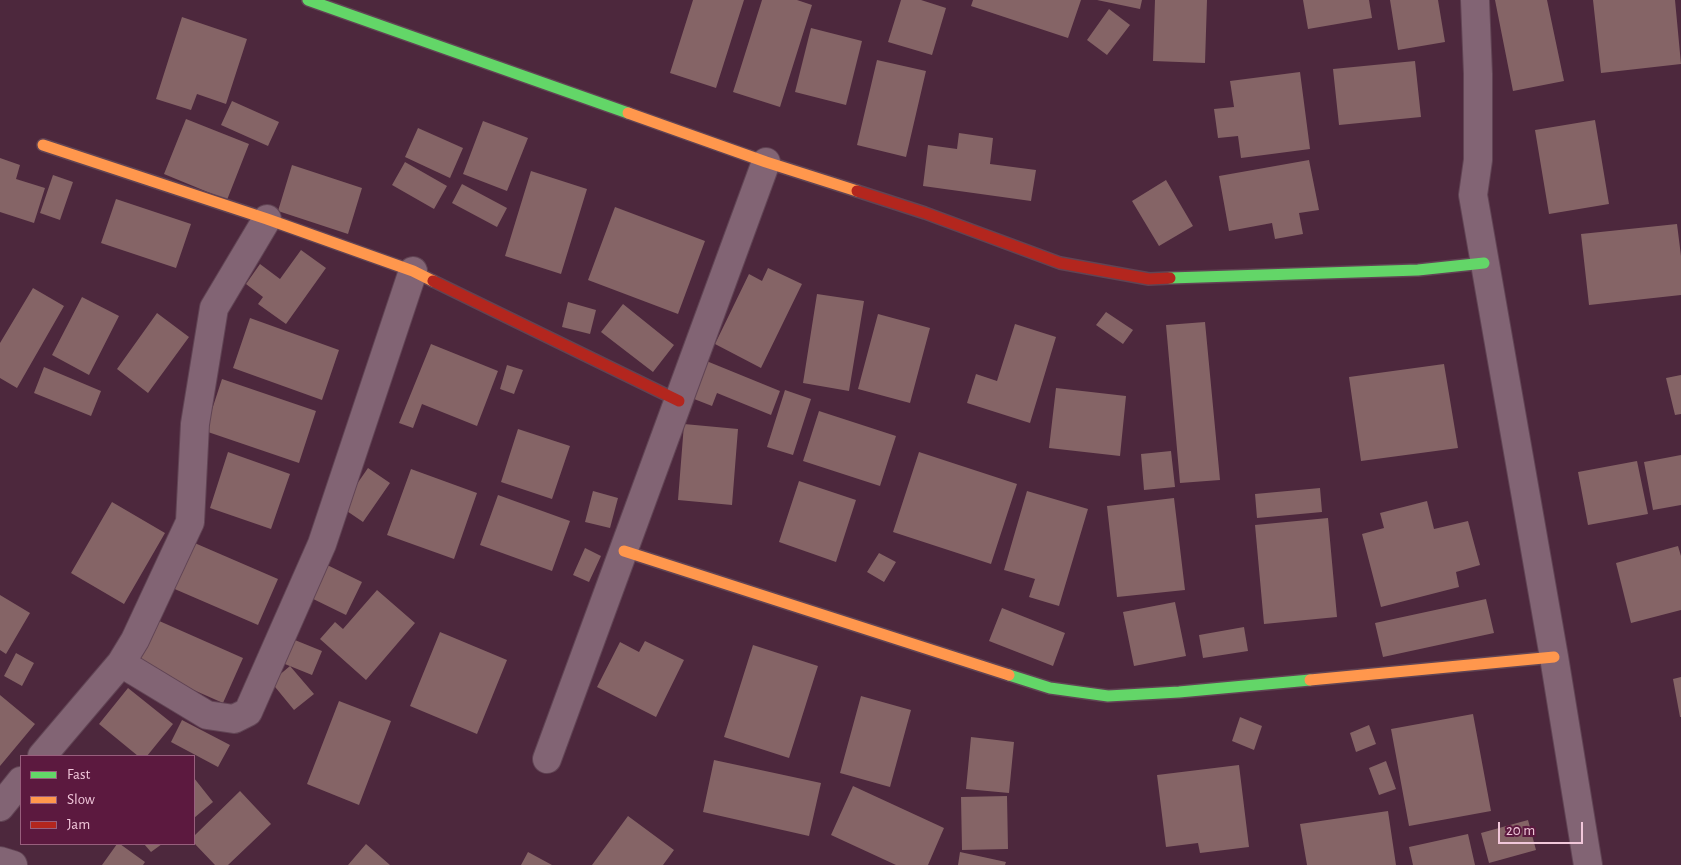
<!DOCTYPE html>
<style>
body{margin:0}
#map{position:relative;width:1681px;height:865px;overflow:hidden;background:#4d283d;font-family:"Alegreya Sans",sans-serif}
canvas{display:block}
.legend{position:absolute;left:20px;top:755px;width:175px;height:90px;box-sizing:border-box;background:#5c193f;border:1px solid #985f7d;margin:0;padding:6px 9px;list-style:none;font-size:15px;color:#f1c7da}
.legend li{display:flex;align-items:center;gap:10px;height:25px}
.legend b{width:25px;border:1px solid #985f7d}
.scale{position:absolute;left:1498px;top:822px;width:85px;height:22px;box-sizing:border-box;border:2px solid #f1c7da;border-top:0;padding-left:6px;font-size:15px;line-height:18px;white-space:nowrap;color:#f1c7da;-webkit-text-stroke:4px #5c193f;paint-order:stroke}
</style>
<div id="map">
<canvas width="1681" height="865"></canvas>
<ul class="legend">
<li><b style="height:6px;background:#63d668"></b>Fast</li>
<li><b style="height:6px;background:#ff974d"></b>Slow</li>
<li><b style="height:6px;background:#b3261e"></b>Jam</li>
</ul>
<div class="scale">20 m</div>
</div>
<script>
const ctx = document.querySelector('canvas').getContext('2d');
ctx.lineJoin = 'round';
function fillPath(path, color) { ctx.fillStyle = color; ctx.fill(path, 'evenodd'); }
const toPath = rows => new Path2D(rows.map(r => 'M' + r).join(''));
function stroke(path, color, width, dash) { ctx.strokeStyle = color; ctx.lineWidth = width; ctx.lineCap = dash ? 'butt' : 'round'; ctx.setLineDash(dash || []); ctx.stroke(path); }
fillPath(toPath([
 [693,0,744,0,716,88,670,73],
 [762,0,797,0,812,5,780,107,733,92],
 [901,0,921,0,946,8,932,55,888,42],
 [973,0,1081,0,1068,38,971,6],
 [1097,0,1142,0,1140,9],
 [1155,0,1207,0,1205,63,1153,61],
 [1303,0,1369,0,1372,18,1308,29],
 [1390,0,1438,0,1445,42,1398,50],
 [1495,0,1547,0,1564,81,1513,91],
 [1593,0,1675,0,1681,64,1601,73],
 [1109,9,1130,25,1107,55,1087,40],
 [182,17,247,39,226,104,197,94,191,110,156,99],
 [811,28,862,41,846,105,795,92],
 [877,60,926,71,906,157,857,145],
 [1415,61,1421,117,1339,125,1333,69],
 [1300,72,1310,149,1241,158,1238,136,1218,138,1214,109,1234,107,1230,81],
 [232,101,279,122,268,146,221,125],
 [186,119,249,144,227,200,164,174],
 [1595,120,1609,204,1549,214,1535,130],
 [483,121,528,138,507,191,463,174],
 [418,128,463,148,450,178,405,157],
 [959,133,993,138,990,164,1036,170,1031,201,923,186,928,145,957,149],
 [0,158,20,165,16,179,45,188,34,223,0,212],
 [1309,160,1319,210,1299,213,1303,234,1275,239,1272,223,1229,231,1219,176],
 [405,162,447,186,434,209,392,185],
 [292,165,362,188,348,234,278,211],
 [531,171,587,189,561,274,505,256],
 [53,175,73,182,60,220,40,213],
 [1166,180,1193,226,1159,246,1132,201],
 [462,184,507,208,497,227,452,203],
 [116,199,191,224,176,268,101,243],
 [615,207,705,241,678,314,588,280],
 [1677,224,1681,256,1681,295,1589,305,1581,234],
 [301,250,326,268,286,324,258,304,263,297,246,284,260,264,280,279],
 [768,268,802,284,761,368,715,344,749,274,762,281],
 [33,288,64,306,17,388,0,378,0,343],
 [817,294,864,301,849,391,803,383],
 [82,297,119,316,89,375,52,355],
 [568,302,596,310,590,334,562,327],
 [623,304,674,345,653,372,601,332],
 [1106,312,1133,330,1123,344,1096,325],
 [157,313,189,337,148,393,117,369],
 [878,314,930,328,910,403,858,389],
 [250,318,339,350,322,400,233,368],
 [1205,322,1220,480,1180,483,1166,325],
 [1015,324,1056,337,1030,423,967,403,976,374,997,381],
 [431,344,498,371,477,426,422,404,413,428,399,423],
 [704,360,780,391,771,415,717,393,712,406,689,397],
 [1444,364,1458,448,1361,461,1349,377],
 [507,365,523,370,514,394,500,389],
 [44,367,101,391,91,416,34,393],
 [1681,375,1681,414,1675,415,1666,378],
 [222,379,316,411,299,463,205,431],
 [1056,388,1126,396,1120,456,1049,448],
 [785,390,811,399,793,455,767,447],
 [819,411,896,436,880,486,803,461],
 [684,424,738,429,732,505,678,500],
 [518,429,570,446,552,499,501,482],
 [1171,451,1175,487,1144,490,1141,454],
 [228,452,290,474,271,529,210,508],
 [919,452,1017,484,991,564,893,532],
 [1681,455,1681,505,1653,510,1644,462],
 [1637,461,1648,514,1588,525,1578,472],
 [368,468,390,483,363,522,341,507],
 [411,469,477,493,454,559,387,535],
 [799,481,856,500,836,562,779,542],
 [1320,488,1322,512,1257,518,1255,494],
 [593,491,618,498,610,528,585,522],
 [1027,491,1088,509,1059,606,1029,597,1035,579,1004,570],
 [498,495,570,521,552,571,480,545],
 [1174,498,1185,590,1117,597,1107,506],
 [1427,501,1434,529,1468,521,1480,565,1456,572,1459,587,1381,607,1362,534,1384,528,1380,513],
 [112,502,165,533,124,604,71,573],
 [1328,518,1337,617,1264,624,1255,525],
 [190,541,278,579,258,625,170,587],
 [1678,546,1681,556,1681,610,1631,623,1616,563],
 [585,548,601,556,589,582,573,575],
 [879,553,896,562,884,582,867,572],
 [319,561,362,582,346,615,303,594],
 [377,590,415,623,366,680,320,639,335,622,343,629],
 [0,595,30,613,6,654,0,650],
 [1486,599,1494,633,1383,657,1375,623],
 [1175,602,1186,656,1134,666,1123,612],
 [1002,608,1065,633,1053,666,989,641],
 [157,620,243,658,223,703,137,665],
 [1244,627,1248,651,1203,658,1199,635],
 [440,632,507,660,477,734,410,706],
 [285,636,322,651,312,675,275,660],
 [645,641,684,660,656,717,597,687,620,642,639,652],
 [753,645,818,666,789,758,724,737],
 [16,653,34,663,22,686,4,676],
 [290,666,314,694,294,710,271,682],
 [1681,677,1681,717,1680,717,1673,679],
 [128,688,173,724,147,756,138,756,99,724],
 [0,695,35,724,0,766],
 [861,696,911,710,890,787,840,773],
 [339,701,391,721,359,805,307,784],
 [1473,714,1491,811,1409,826,1391,729],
 [1240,717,1262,726,1254,750,1232,741],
 [182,720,230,745,218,767,171,742],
 [1369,725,1376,744,1356,752,1350,733],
 [971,737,1014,742,1009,793,966,789],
 [714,760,821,783,809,836,703,812],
 [1386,761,1396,789,1379,795,1369,768],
 [1239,765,1249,847,1200,853,1198,843,1166,847,1157,775],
 [194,778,213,802,194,818],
 [853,786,944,828,928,865,896,865,831,835],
 [240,791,271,824,228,865,215,865,194,843,194,836],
 [1007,796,1008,849,962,850,961,797],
 [1388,811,1396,865,1307,865,1300,824],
 [628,816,674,850,663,865,592,865],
 [1528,820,1536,850,1489,863,1481,833],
 [1468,834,1475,865,1413,865,1409,847],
 [117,844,120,844,145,862,143,865,102,865],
 [144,844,162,844,151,852],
 [366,844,390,865,348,865],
 [528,852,552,865,521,865],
 [960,852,1006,862,1005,865,958,865]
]), '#856466');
const street = toPath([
 [1475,0,1478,74,1478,160,1473,195,1554,657,1588,865],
 [121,663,207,715,234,719,248,712,322,544,413,271],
 [42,756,121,663,135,640,190,522,195,424,214,308,267,219],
 [547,759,766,162],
 [0,807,21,781],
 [0,861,13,865]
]);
const fast = toPath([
 [308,0,628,113],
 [1170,278,1418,270,1484,263],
 [1009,675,1050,688,1108,696,1179,692,1310,680]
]);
const slow = toPath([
 [628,113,766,162,857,191],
 [43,145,267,219,413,271,433,281],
 [624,551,1009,675],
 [1310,680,1554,657]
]);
const jam = toPath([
 [857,191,925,213,1060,263,1149,279,1170,278],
 [433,281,679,401]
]);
stroke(street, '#614454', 30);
stroke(fast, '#614454', 14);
stroke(slow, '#614454', 14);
stroke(jam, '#614454', 14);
stroke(street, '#826474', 28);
stroke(fast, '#63d668', 11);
stroke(slow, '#ff974d', 11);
stroke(jam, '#b3261e', 11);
</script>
